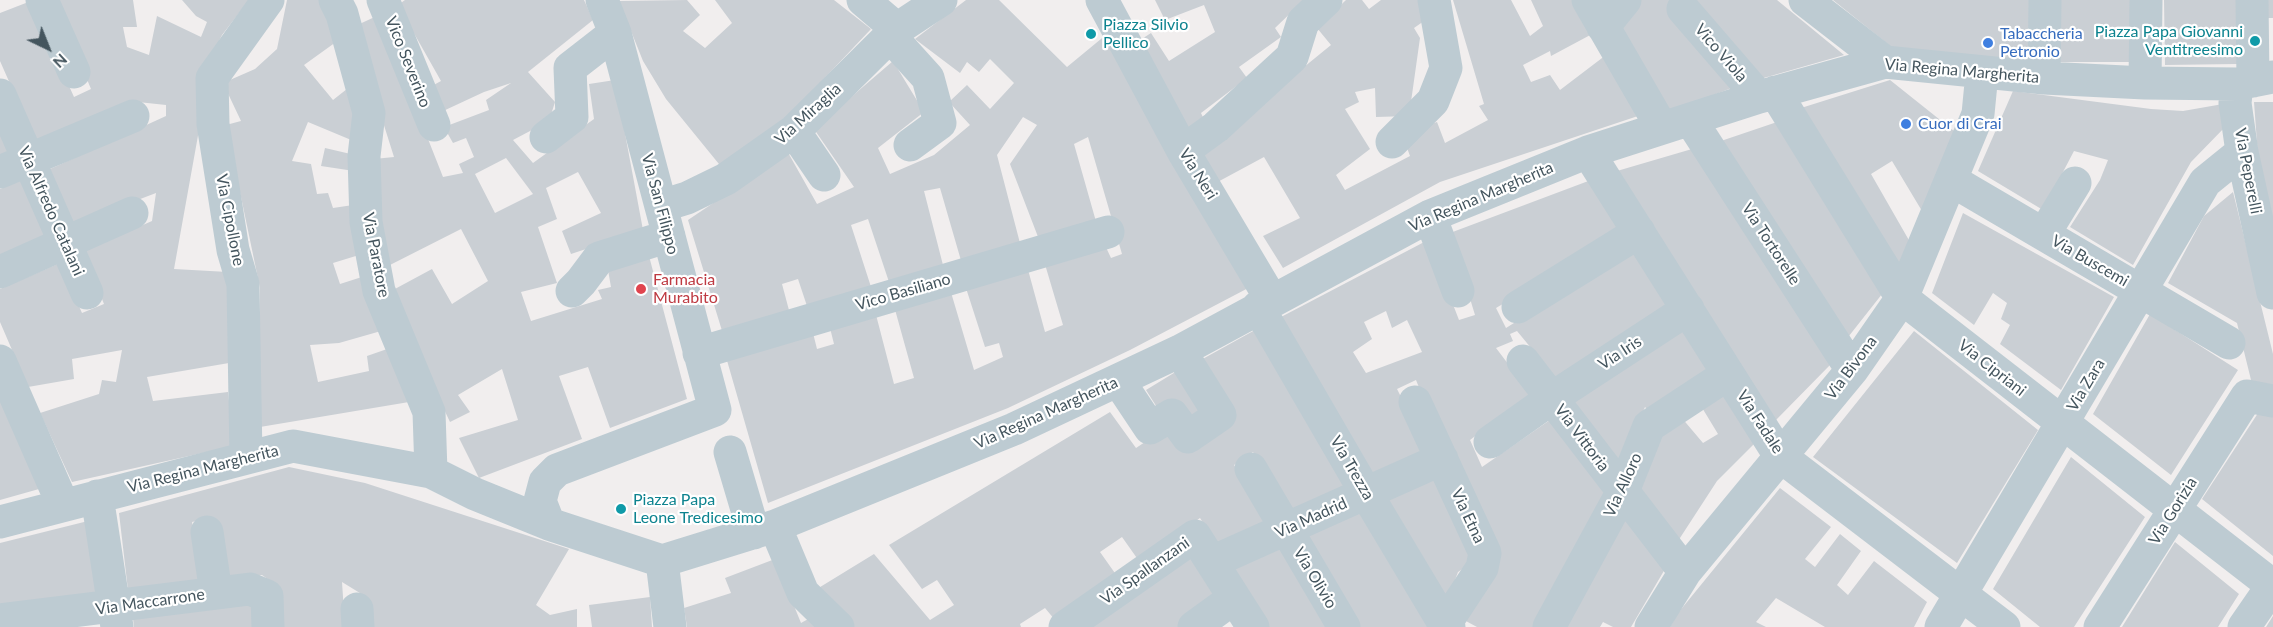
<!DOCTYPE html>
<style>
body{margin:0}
#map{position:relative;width:2273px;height:627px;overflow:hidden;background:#f1eeee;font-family:Lato,sans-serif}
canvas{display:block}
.north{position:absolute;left:18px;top:18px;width:60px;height:60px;-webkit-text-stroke:4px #fff;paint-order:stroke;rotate:137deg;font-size:16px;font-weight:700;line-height:24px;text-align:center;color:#44555e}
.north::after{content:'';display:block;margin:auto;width:21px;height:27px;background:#44555e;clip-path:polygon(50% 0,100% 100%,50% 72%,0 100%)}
</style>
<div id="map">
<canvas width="2273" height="627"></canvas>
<div class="north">N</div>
</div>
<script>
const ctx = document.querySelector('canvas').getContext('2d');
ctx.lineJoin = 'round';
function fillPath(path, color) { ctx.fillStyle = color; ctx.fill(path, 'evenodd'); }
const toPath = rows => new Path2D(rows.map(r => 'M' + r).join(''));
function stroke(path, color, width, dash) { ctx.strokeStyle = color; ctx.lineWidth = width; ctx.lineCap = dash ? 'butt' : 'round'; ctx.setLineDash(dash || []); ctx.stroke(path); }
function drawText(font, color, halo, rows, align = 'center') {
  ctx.font = font + ' Lato,sans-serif'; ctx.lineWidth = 4.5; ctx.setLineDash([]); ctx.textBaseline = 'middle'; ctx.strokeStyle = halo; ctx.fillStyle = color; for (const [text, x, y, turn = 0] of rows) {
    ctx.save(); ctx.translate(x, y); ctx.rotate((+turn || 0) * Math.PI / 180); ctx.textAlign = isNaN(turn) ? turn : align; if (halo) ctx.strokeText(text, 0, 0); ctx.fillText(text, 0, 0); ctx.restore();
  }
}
fillPath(toPath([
 [54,0,133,0,137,27,123,27,127,47,149,55,157,16,201,37,207,22,196,16,182,0,249,0,222,35,203,73,199,130,174,269,228,272,229,363,147,377,153,401,228,392,234,446,72,482,40,413,99,394,102,380,116,382,122,350,72,359,74,379,28,387,0,322,0,289,60,263,82,313,104,304,83,251,152,221,156,193,72,225,48,170,166,116,166,105,138,102,37,145,0,61,0,13,31,1,74,97,91,89],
 [287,0,324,0,336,42,304,65,333,100,352,85,356,142,308,122,292,161,311,164,317,194,328,193,333,208,353,205,359,255,333,263,340,284,365,276,381,331,339,343,310,345,318,382,369,371,367,356,390,348,409,402,260,427,260,288,226,125,241,121,223,83,255,69,277,49],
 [405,0,584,0,593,20,528,72,555,102,549,121,513,140,533,163,594,119,589,84,615,80,643,230,571,254,562,231,601,213,578,172,546,188,557,219,538,227,557,283,521,292,531,321,602,299,598,290,611,287,608,270,649,256,687,399,610,428,588,367,559,376,582,439,479,478,459,438,518,420,502,369,458,395,470,412,450,422,414,346,393,290,432,269,452,304,488,281,461,229,386,267,374,159,394,157,353,27,379,15,443,177,463,173,459,164,474,157,466,138,453,143,444,127,489,110,486,100,511,83,484,92,441,112,430,87,441,81,398,5],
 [506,158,533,194,495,213,475,174],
 [687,0,700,15,683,31,705,48,732,23,715,0,834,0,871,29,783,122,723,169,666,99,643,61,619,1],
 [966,0,999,0,1067,67,1107,34,1254,285,1130,350,1008,408,768,503,726,357,812,329,817,349,834,344,829,324,875,311,894,384,914,378,894,306,950,289,974,370,1003,357,999,343,985,347,965,285,1027,266,1045,332,1063,325,1044,261,1103,241,1111,258,1122,254,1088,137,1074,144,1097,225,1040,242,1010,164,1037,125,1023,117,997,155,1021,247,962,264,940,188,924,191,944,269,890,285,868,219,851,225,872,290,808,309,798,279,782,284,790,314,723,334,688,220,746,181,786,149,817,204,854,187,814,129,893,61,924,112,878,148,890,174,934,155,970,125,949,102,967,85,990,109,1014,83,990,59,979,72,967,62,960,73,915,39],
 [1155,0,1304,0,1275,28,1281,37,1239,67,1247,78,1201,113,1207,126,1185,139,1134,44,1151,33,1169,61,1215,32,1204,5,1165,20],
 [1346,0,1362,0,1369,9,1381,0,1418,0,1424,21,1414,28,1420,38,1409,116,1376,117,1375,88,1355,92,1359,102,1345,109,1370,149,1336,175,1345,190,1410,156,1406,145,1417,129,1437,122,1445,143,1488,120,1479,106,1484,104,1453,0,1511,0,1530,36,1543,26,1531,0,1575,0,1594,33,1551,56,1550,51,1523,65,1531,82,1550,75,1560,90,1606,55,1641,115,1440,182,1283,268,1263,236,1300,218,1264,157,1212,185,1195,156,1331,45,1317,28],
 [1640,0,1677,0,1737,86,1666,113,1616,31],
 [1690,0,1777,0,1844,55,1760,79],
 [1833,0,2033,0,2032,61,1894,49],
 [2057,0,2131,0,2130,62,2054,62],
 [2164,0,2237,0,2237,64,2165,65],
 [2267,0,2273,0,2273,18,2268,18],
 [1890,80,1954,131,1922,211,1892,161,1871,174,1910,242,1900,270,1801,108],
 [2013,91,2151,109,2183,111,2223,104,2226,126,2191,162,2133,265,2070,227,2100,180,2108,160,2074,151,2043,210,1978,171],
 [2254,102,2273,102,2273,224,2259,170],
 [1780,121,1886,289,1845,341,1718,142],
 [0,129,11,154,0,158],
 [325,148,355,155,354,171,321,166],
 [1692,149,1831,364,1776,420,1617,171],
 [23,179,48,237,0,256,0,189],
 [1591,180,1623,232,1496,308,1506,328,1635,247,1671,306,1555,377,1517,331,1510,334,1513,341,1496,348,1531,394,1470,440,1482,467,1550,420,1606,493,1533,627,1477,627,1464,620,1493,572,1416,380,1397,389,1429,452,1374,477,1281,317,1428,240,1459,320,1475,315,1450,233],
 [1386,311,1392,328,1407,320,1422,352,1366,373,1353,352,1372,339,1364,322],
 [2233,192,2273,354,2273,387,2252,384,2237,323,2168,283,2204,216],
 [1963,213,2114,297,2061,390,2000,344,2010,325,2001,319,2007,303,1993,293,1974,325,1932,293],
 [2150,314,2238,370,2171,475,2093,414],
 [1683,326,1713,375,1653,415,1645,407,1620,462,1573,403],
 [1255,330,1346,488,1291,515,1253,452,1234,465,1271,524,1219,548,1200,518,1139,561,1122,537,1100,552,1117,576,1055,620,1045,608,1020,624,1021,627,853,627,812,592,874,554,930,620,954,605,937,580,922,589,889,545,1110,412,1136,448,1154,436,1233,418,1199,361],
 [1914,331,2038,430,1957,563,1813,457],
 [1182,368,1209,413,1191,426,1160,412,1146,390],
 [1726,392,1757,441,1717,481,1678,541,1639,494,1657,435,1681,417,1703,443,1718,434,1701,406],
 [0,394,39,489,0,500],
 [2260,410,2273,412,2273,556,2202,499],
 [2071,457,2145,517,2074,627,2040,627,1993,589],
 [289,467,365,483,569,549,536,605,550,615,577,609,577,627,370,627,368,598,342,582,345,627,281,627,280,588,262,575,226,578,214,517,192,522,203,583,128,590,119,513],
 [1439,475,1476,560,1458,572,1447,601,1383,500],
 [1780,488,1831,527,1805,559,1815,567,1840,534,1861,551,1837,585,1848,595,1874,561,1927,602,1914,627,1825,627,1776,598,1756,622,1766,627,1670,627,1678,613],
 [1362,509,1430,627,1360,627,1302,534],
 [1625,517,1665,569,1631,627,1613,627,1603,622,1600,627,1565,627],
 [88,521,96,595,0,611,0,543],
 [2175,542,2239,594,2218,627,2122,627],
 [1279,545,1330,627,1268,627,1229,568],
 [1193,550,1220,596,1178,627,1084,627],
 [775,559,801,623,810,618,817,627,687,627,684,608,731,593,725,578],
 [650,597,652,627,592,627,589,605],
 [256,603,257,627,134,627,133,618],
 [2273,616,2273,627,2266,627]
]), '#cacfd4');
stroke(toPath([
 [42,0,74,72],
 [335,0,342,14,369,113,364,156,366,222,379,291,429,412,431,472],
 [383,0,434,125],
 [863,0,897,29],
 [1102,0,1183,151,1271,299],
 [1588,0,1662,128],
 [1805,0,1885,62],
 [2252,0,2253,81],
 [1683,9,1759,97],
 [1603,27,1625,0],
 [890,36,928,78,940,123,910,145],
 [2044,78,2045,0],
 [2145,83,2146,0],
 [2237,84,2235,103,2242,152,2273,293],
 [1775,92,1902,298,2273,586],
 [0,95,87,293],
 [1690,119,1852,370],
 [794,131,824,175],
 [546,137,572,117,570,68,615,33],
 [1392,142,1433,101,1446,68,1434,0],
 [1183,151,1216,127,1292,57,1303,22,1326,0],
 [1588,152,1780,456,2004,627],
 [0,172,133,116],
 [1951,180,2229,343],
 [661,206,687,198,726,179,794,131,897,29,941,0],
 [1430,216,1458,291],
 [2044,234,2075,183],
 [0,272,132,213],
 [572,291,581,282,599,258,669,236],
 [1258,307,1366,493,1445,625,1449,627],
 [1518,307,1639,232],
 [699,353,1108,232],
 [0,361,63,505],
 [1523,361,1685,572],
 [1118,380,1150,428,1172,415,1188,437,1220,415,1180,351],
 [1415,402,1485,553,1482,568,1443,627],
 [1490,442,1552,398,1688,309],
 [730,452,754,533],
 [246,458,243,284,233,250,213,124,212,78,268,0],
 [1251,469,1344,627],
 [97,496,117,627],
 [0,522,293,446,431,472,475,494,549,524,662,561,775,526,1014,429,1180,351,1430,216,1588,152,1759,97,1885,62,2044,78,2145,83,2237,84,2273,77],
 [549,524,540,501,545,482,557,470,715,410,615,33,602,0],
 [775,526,803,593,838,627],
 [207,532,216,593],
 [662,561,670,627],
 [1212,562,1442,459],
 [357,609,358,627],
 [0,620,250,589,267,596,268,627],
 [1065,627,1195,536,1253,627],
 [1194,627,1234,598],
 [1549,627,1623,491,1649,426,1728,374],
 [1651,627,1685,572,1852,370,1902,298,1978,114,1982,73],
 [1941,627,2205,182,2242,152],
 [2100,627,2247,396,2273,401],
 [2244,627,2273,585]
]), '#bdcbd2', 33);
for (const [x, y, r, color] of [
 [1091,34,6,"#0f9aa8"],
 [2255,41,6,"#0f9aa8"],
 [1988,43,6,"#3f7fe0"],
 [1906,124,6,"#3f7fe0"],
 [641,289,6,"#e0444e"],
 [621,509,6,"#0f9aa8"]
]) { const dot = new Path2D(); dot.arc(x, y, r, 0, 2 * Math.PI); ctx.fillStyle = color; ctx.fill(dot); stroke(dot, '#fff', 2); }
drawText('16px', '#0d838f', '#fff', [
 ["Piazza Silvio",1103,25],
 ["Pellico",1103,43],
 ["Piazza Papa Giovanni",2243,32,"right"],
 ["Ventitreesimo",2243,50,"right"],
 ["Piazza Papa",633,500],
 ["Leone Tredicesimo",633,518]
], 'left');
drawText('16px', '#366cbe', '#fff', [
 ["Tabaccheria",2000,34],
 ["Petronio",2000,52],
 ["Cuor di Crai",1918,124]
], 'left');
drawText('16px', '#44555e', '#fff', [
 ["Vico Viola",1721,53,49],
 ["Vico Severino",408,62,68],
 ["Via Regina Margherita",1962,71,5],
 ["Via Miraglia",808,114,-42],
 ["Via Peperelli",2248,171,79],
 ["Via Neri",1198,174,58],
 ["Via Regina Margherita",1481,197,-23],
 ["Via San Filippo",660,204,75],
 ["Via Alfredo Catalani",51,211,66],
 ["Via Cipollone",230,220,79],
 ["Via Tortorelle",1771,244,57],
 ["Via Paratore",376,255,79],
 ["Via Buscemi",2090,261,30],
 ["Vico Basiliano",903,292,-16],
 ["Via Iris",1620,353,-33],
 ["Via Bivona",1851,368,-53],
 ["Via Cipriani",1992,368,38],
 ["Via Zara",2086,385,-59],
 ["Via Regina Margherita",1046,413,-24],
 ["Via Fadale",1760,422,57],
 ["Via Vittoria",1582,438,53],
 ["Via Trezza",1352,468,60],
 ["Via Regina Margherita",203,469,-14],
 ["Via Alloro",1623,485,-65],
 ["Via Gorizia",2173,511,-58],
 ["Via Etna",1468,516,65],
 ["Via Madrid",1311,518,-24],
 ["Via Spallanzani",1145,571,-35],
 ["Via Olivio",1315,578,59],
 ["Via Maccarrone",150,602,-8]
]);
drawText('16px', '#be3a42', '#fff', [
 ["Farmacia",653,280],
 ["Murabito",653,298]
], 'left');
</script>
